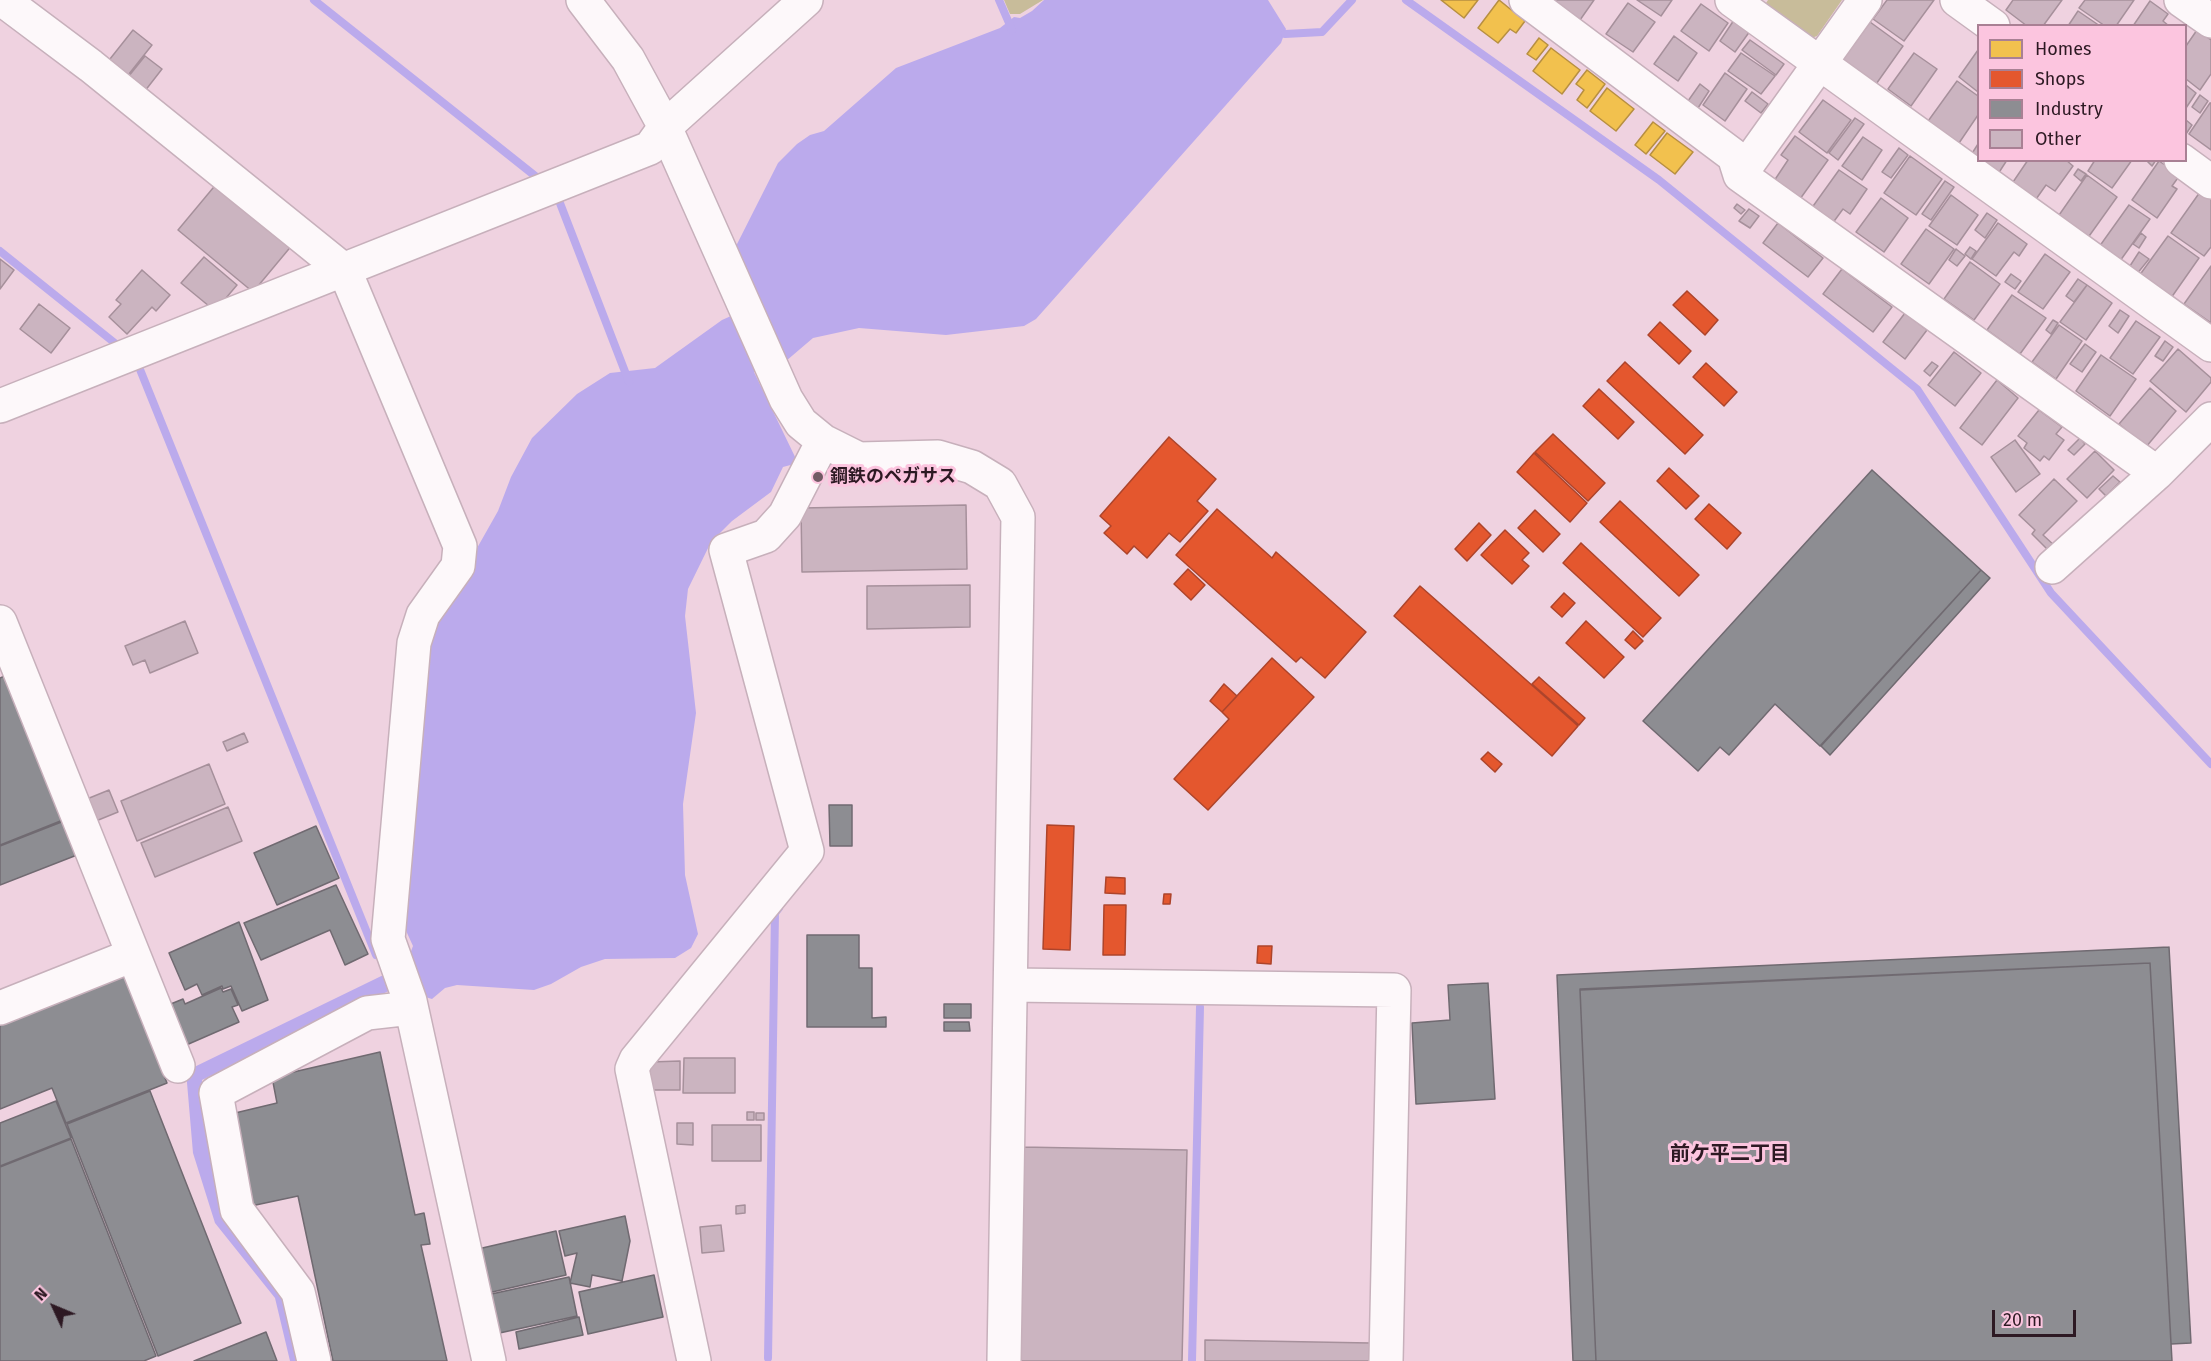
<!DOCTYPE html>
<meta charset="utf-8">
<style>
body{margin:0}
#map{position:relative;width:2211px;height:1361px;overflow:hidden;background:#efd2e0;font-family:"Fira Sans",sans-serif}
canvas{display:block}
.legend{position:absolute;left:1977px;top:24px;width:210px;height:138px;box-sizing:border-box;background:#fcc5df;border:2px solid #a98094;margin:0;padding:8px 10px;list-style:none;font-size:18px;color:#2d1923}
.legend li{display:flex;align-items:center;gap:12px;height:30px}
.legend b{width:30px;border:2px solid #a98094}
.north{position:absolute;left:24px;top:1277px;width:60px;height:60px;-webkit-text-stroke:4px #fcc5df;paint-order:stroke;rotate:314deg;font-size:16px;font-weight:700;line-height:24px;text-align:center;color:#2d1923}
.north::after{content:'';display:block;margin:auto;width:21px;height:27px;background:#2d1923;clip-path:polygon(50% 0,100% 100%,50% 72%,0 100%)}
.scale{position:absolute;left:1992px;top:1310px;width:84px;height:27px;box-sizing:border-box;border:3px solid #2d1923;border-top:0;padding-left:8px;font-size:18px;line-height:21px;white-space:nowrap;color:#2d1923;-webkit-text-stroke:4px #fcc5df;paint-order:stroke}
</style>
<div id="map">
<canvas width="2211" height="1361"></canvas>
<ul class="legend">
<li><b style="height:16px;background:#f2c14e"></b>Homes</li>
<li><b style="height:16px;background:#e4572e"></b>Shops</li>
<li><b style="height:16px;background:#8d8d92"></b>Industry</li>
<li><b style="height:16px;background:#cbb4c0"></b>Other</li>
</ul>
<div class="north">N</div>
<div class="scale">20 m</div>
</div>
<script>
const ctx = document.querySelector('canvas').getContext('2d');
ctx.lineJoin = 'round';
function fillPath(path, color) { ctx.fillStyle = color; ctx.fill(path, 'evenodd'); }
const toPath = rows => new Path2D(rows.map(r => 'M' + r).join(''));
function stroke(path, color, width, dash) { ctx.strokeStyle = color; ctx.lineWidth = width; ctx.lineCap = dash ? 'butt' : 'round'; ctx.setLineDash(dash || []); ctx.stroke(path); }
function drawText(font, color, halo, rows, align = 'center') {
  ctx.font = font + ' "Fira Sans","Noto Sans JP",sans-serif'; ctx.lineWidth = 6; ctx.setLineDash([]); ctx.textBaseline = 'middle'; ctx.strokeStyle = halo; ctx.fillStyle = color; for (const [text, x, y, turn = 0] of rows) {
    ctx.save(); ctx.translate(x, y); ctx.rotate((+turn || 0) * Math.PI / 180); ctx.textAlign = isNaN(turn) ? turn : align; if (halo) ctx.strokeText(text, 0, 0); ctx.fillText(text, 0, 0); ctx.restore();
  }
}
fillPath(toPath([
 [1004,0,1043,0,1020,14,1010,14],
 [1768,0,1842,0,1817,36,1809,39,1764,6]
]), '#c8bc9a');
fillPath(toPath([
 [1044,0,1268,0,1286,29,1281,43,1036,319,1024,326,946,335,859,328,813,338,786,361,754,372,798,463,783,467,771,492,732,521,711,542,688,589,685,616,696,713,683,804,685,875,698,934,691,948,675,958,605,959,581,967,551,984,534,990,457,985,445,988,432,999,395,988,202,1080,211,1149,290,1292,306,1361,290,1361,275,1298,215,1223,193,1153,186,1071,406,964,413,946,402,922,419,723,426,700,429,633,498,511,511,477,532,438,577,394,610,373,655,368,722,320,758,304,733,252,778,163,797,144,810,135,824,131,896,68,1000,28,1014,17,1020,18,1032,11]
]), '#bbaaec');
const homes = toPath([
 [1441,0,1478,0,1464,18,1441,0],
 [1499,0,1525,21,1516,33,1510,29,1498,43,1478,28,1499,0],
 [1539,38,1548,45,1536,60,1527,54,1539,38],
 [1551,48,1580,70,1562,94,1533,71,1551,48],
 [1587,70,1605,84,1587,108,1577,100,1584,90,1576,84,1587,70],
 [1607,88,1634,109,1616,131,1590,111,1607,88],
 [1653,122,1665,131,1646,154,1635,145,1653,122],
 [1667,133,1693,152,1675,174,1650,155,1667,133]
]);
fillPath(homes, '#f2c14e');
stroke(homes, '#b78f41', 1.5);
const shops = toPath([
 [1687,291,1718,320,1705,335,1673,305,1687,291],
 [1660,322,1691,351,1679,364,1648,335,1660,322],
 [1625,362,1703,435,1685,454,1607,381,1625,362],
 [1706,363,1737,392,1724,406,1693,377,1706,363],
 [1599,389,1634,422,1618,439,1583,406,1599,389],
 [1553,434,1605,483,1588,501,1535,452,1553,434],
 [1169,437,1216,479,1197,501,1208,511,1180,542,1169,533,1147,558,1134,546,1127,554,1104,533,1111,526,1100,516,1169,437],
 [1534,453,1587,503,1570,522,1517,472,1534,453],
 [1669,468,1699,496,1686,509,1657,481,1669,468],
 [1620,501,1699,575,1679,596,1600,522,1620,501],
 [1709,504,1741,533,1727,549,1695,519,1709,504],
 [1217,509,1272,558,1276,552,1366,632,1325,678,1301,657,1296,662,1176,555,1217,509],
 [1535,510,1560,534,1543,552,1518,528,1535,510],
 [1479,523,1491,535,1467,561,1455,549,1479,523],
 [1505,530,1529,553,1522,560,1529,566,1512,584,1481,555,1505,530],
 [1581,543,1661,618,1643,637,1563,563,1581,543],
 [1188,569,1205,585,1191,600,1174,584,1188,569],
 [1420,586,1578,726,1552,756,1394,616,1420,586],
 [1564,593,1575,603,1562,617,1551,607,1564,593],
 [1586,621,1624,657,1604,678,1566,643,1586,621],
 [1633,631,1643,641,1635,649,1625,640,1633,631],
 [1272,658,1314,697,1208,810,1174,779,1229,719,1222,712,1272,658],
 [1539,677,1585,718,1579,725,1532,684,1539,677],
 [1224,684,1237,696,1222,712,1210,701,1224,684],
 [1488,752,1502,764,1495,772,1481,759,1488,752],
 [1047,825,1074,826,1070,950,1043,949,1047,825],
 [1106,877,1125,878,1125,894,1105,893,1106,877],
 [1164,894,1171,894,1170,904,1163,904,1164,894],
 [1104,905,1126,905,1125,955,1103,955,1104,905],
 [1258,946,1272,946,1271,964,1257,963,1258,946]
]);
fillPath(shops, '#e4572e');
stroke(shops, '#ad442b', 1.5);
const industry = toPath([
 [1872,470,1981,570,1820,746,1775,704,1729,755,1720,747,1698,771,1643,721,1872,470],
 [1981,570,1990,578,1830,755,1821,746,1981,570],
 [7,675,63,820,0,845,0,678,7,675],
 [829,805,852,805,852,846,830,846,829,805],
 [64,821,77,855,0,885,0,846,64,821],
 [316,826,339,878,277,905,254,853,316,826],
 [336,885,368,954,345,965,330,930,261,960,244,923,336,885],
 [239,922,268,1000,242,1011,231,986,223,989,222,986,202,995,197,984,185,990,169,953,239,922],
 [807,935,859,935,859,968,872,968,872,1018,886,1017,886,1027,807,1027,807,935],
 [2169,947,2191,1343,2171,1344,2150,963,1580,989,1596,1361,1573,1361,1557,975,2169,947],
 [2150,963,2172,1361,1596,1361,1580,990,2150,963],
 [125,975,167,1083,66,1123,52,1088,0,1109,0,1024,125,975],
 [1488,983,1495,1099,1416,1104,1412,1023,1450,1020,1448,985,1488,983],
 [221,988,223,992,231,989,238,1005,232,1007,239,1022,184,1046,161,1008,183,999,185,1004,221,988],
 [944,1004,971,1004,971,1018,944,1018,944,1004],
 [944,1022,969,1022,970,1031,944,1031,944,1022],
 [380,1052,415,1215,424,1213,430,1244,421,1245,447,1361,333,1361,298,1196,251,1206,231,1114,277,1103,272,1077,380,1052],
 [150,1091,241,1323,158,1356,67,1124,150,1091],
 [56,1101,71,1138,0,1166,0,1123,56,1101],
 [71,1139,156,1356,144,1361,0,1361,0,1167,71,1139],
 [625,1216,630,1241,622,1281,592,1275,590,1287,570,1283,577,1253,565,1256,559,1231,625,1216],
 [556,1231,566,1275,488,1293,478,1249,556,1231],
 [654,1275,663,1317,588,1334,579,1292,654,1275],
 [569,1277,577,1316,495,1334,487,1295,569,1277],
 [579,1317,583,1335,519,1349,516,1332,579,1317],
 [266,1332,277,1361,194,1361,266,1332]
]);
fillPath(industry, '#8d8d92');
stroke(industry, '#706a71', 1.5);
stroke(toPath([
 [314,0,544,183],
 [999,0,1012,30],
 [1406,0,1659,180,1917,389,2051,593,2211,764],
 [1285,34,1322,32,1352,0],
 [558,198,629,382],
 [0,251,121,348],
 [139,367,376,955],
 [768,1358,775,913,779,908],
 [1192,1361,1200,1007]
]), '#bbaaec', 8);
const building = toPath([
 [1554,0,1594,0,1580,20,1554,0],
 [1637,0,1672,0,1661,16,1637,0],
 [1887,0,1934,0,1904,41,1873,19,1887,0],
 [2013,0,2062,0,2043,26,2027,26,2006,10,2013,0],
 [2085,0,2134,0,2116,26,2105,26,2079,8,2085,0],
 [2150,1,2168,14,2163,21,2169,26,2133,26,2150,1],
 [1628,3,1655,22,1633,52,1606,34,1628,3],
 [1701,4,1728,23,1709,51,1681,31,1701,4],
 [2078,11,2100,26,2068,26,2078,11],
 [1734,20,1750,31,1735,52,1720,41,1734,20],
 [1870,22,1903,46,1874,87,1840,63,1870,22],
 [133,30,152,45,125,79,106,64,133,30],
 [2197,30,2211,40,2211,74,2200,90,2186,79,2186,46,2197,30],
 [1674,36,1697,53,1678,81,1654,64,1674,36],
 [1750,40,1784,64,1776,75,1742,50,1750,40],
 [1978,50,1978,92,1959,77,1978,50],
 [1741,53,1775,76,1761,94,1728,71,1741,53],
 [1914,53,1937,69,1911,106,1888,89,1914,53],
 [145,56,162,69,141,96,124,82,145,56],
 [1725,73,1747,89,1725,121,1703,105,1725,73],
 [1957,81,1978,96,1978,115,1957,146,1926,124,1957,81],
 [1700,84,1709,91,1698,108,1688,101,1700,84],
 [2186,85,2196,93,2186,108,2186,85],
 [1752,92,1768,104,1761,113,1745,101,1752,92],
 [2200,95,2208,101,2200,113,2192,107,2200,95],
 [1823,100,1851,120,1827,153,1799,132,1823,100],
 [2210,103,2211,103,2211,150,2189,134,2210,103],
 [1855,118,1864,124,1838,160,1829,153,1855,118],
 [2186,120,2192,125,2186,134,2186,120],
 [1795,136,1828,160,1800,199,1774,181,1788,160,1781,155,1795,136],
 [1863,137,1882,150,1862,180,1842,166,1863,137],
 [1978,144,1978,160,1971,155,1978,144],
 [1899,148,1908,155,1891,178,1882,172,1899,148],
 [1910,156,1942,179,1916,215,1884,193,1910,156],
 [1979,160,2007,160,1998,174,1979,160],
 [2028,160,2066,160,2073,166,2055,191,2046,185,2034,202,2011,185,2028,160],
 [2095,160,2132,160,2112,188,2088,171,2095,160],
 [2146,160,2156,160,2152,166,2146,160],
 [2159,161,2180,175,2172,186,2177,189,2157,218,2132,200,2159,161],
 [2078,169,2086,174,2081,181,2074,175,2078,169],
 [1839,170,1867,189,1850,214,1843,209,1832,224,1811,209,1839,170],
 [2087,175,2117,197,2087,239,2057,218,2087,175],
 [1945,181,1954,187,1931,220,1922,214,1945,181],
 [218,182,293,244,253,292,178,230,218,182],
 [2200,192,2211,199,2211,247,2204,256,2171,233,2200,192],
 [1951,195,1978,215,1957,245,1929,226,1951,195],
 [1881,198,1908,218,1884,252,1856,232,1881,198],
 [1737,204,1745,210,1741,214,1734,208,1737,204],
 [2129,205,2150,219,2120,261,2099,247,2129,205],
 [1749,209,1759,216,1750,228,1739,221,1749,209],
 [1987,213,1997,220,1985,238,1975,230,1987,213],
 [1778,223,1823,258,1808,277,1763,243,1778,223],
 [1998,223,2027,244,2019,256,2014,252,1996,276,1972,259,1998,223],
 [1926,229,1954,249,1929,284,1901,264,1926,229],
 [2141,233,2146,237,2139,248,2133,244,2141,233],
 [2168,236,2199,258,2171,298,2139,276,2168,236],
 [1970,247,1976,251,1971,259,1965,254,1970,247],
 [1956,249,1965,256,1957,266,1949,260,1956,249],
 [2139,252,2149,259,2136,275,2128,269,2139,252],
 [2045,254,2070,272,2043,309,2018,292,2045,254],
 [204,257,237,285,215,311,181,283,204,257],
 [0,259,14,270,0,289,0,259],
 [1970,262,2000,284,1974,320,1944,299,1970,262],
 [2211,266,2211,323,2184,304,2211,266],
 [1842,269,1892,307,1873,332,1823,294,1842,269],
 [142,270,170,295,156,311,152,307,127,334,109,317,121,304,116,300,142,270],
 [2011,274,2021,281,2015,289,2005,282,2011,274],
 [2078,279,2087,285,2074,302,2066,296,2078,279],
 [2087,285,2112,303,2086,340,2060,322,2087,285],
 [2012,295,2046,318,2020,354,1987,330,2012,295],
 [39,304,70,328,51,353,20,329,39,304],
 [2120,310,2129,316,2118,333,2109,326,2120,310],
 [1905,313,1927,330,1905,359,1883,342,1905,313],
 [2053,320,2058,323,2051,334,2046,330,2053,320],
 [2136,321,2160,337,2133,374,2110,358,2136,321],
 [2059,325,2082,341,2056,379,2032,362,2059,325],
 [2165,341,2173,347,2163,361,2155,356,2165,341],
 [2085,344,2096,352,2082,372,2070,364,2085,344],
 [2178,349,2211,378,2211,382,2186,412,2150,381,2178,349],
 [1954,352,1981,373,1955,406,1928,385,1954,352],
 [2101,355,2136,379,2110,416,2076,391,2101,355],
 [1932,362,1938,366,1930,376,1924,371,1932,362],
 [1997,380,2018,398,1982,445,1960,428,1997,380],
 [2150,388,2176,411,2146,447,2119,424,2150,388],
 [2039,410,2062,427,2056,434,2064,440,2049,460,2044,456,2040,461,2024,448,2027,443,2018,436,2039,410],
 [2080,438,2085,444,2074,455,2068,450,2080,438],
 [2015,440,2040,474,2016,492,1991,457,2015,440],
 [2095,451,2114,470,2087,498,2067,479,2095,451],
 [2113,476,2120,482,2106,496,2099,489,2113,476],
 [2054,479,2077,501,2043,535,2055,546,2049,551,2032,534,2035,530,2019,515,2054,479],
 [966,505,967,569,802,572,801,508,966,505],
 [970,585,970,627,867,629,867,586,970,585],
 [185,621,198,653,150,673,145,660,133,665,125,646,185,621],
 [244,733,248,742,227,751,223,742,244,733],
 [209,764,225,804,137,841,121,801,209,764],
 [109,790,118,812,91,823,82,801,109,790],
 [228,807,242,841,155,877,141,843,228,807],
 [684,1058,735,1058,735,1093,683,1093,684,1058],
 [680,1061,680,1090,650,1090,650,1062,680,1061],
 [747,1112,754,1112,754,1120,747,1120,747,1112],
 [756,1113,764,1113,764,1120,756,1120,756,1113],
 [677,1123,693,1123,693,1145,677,1144,677,1123],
 [712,1125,761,1125,761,1161,712,1161,712,1125],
 [1021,1147,1187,1150,1182,1361,1016,1361,1021,1147],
 [745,1205,745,1213,736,1214,736,1206,745,1205],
 [721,1225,724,1251,702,1253,700,1227,721,1225],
 [1205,1340,1370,1343,1369,1361,1205,1361,1205,1340]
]);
fillPath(building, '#cbb4c0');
stroke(building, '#a6909b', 1.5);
const minor = toPath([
 [3,0,91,66,345,271,460,546,458,566,423,615,414,643,388,939,410,1001,489,1361],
 [583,0,628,59,665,127,786,399,801,423,823,441,859,459,938,457,972,467,1000,484,1018,517,1004,1361],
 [1526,0,1734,156,1740,175,2157,473,2211,419],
 [1732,0,2211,345],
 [1957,0,1993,26],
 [2181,0,2211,21],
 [2181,160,2211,182],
 [1740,175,1865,0],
 [0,406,650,148,665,127,806,0],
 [2052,567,2157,473],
 [0,622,178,1066],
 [1011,985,1394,990,1386,1361],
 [0,1008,133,955],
 [314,1361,298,1292,237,1210,216,1093,367,1013,411,1008],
 [694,1361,632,1069,636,1060,807,851,726,550,766,536,785,515,823,441]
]);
stroke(minor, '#c7b0bb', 36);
stroke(minor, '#fdf8fa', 33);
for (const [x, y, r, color] of [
 [818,477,6,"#715a65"]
]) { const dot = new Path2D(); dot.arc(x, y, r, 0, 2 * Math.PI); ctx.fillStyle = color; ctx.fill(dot); stroke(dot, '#fcc5df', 2); }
drawText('bold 18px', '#2d1923', '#fcc5df', [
 ["鋼鉄のペガサス",830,477]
], 'left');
drawText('bold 20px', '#2d1923', '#fcc5df', [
 ["前ケ平二丁目",1730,1154]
]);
</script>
